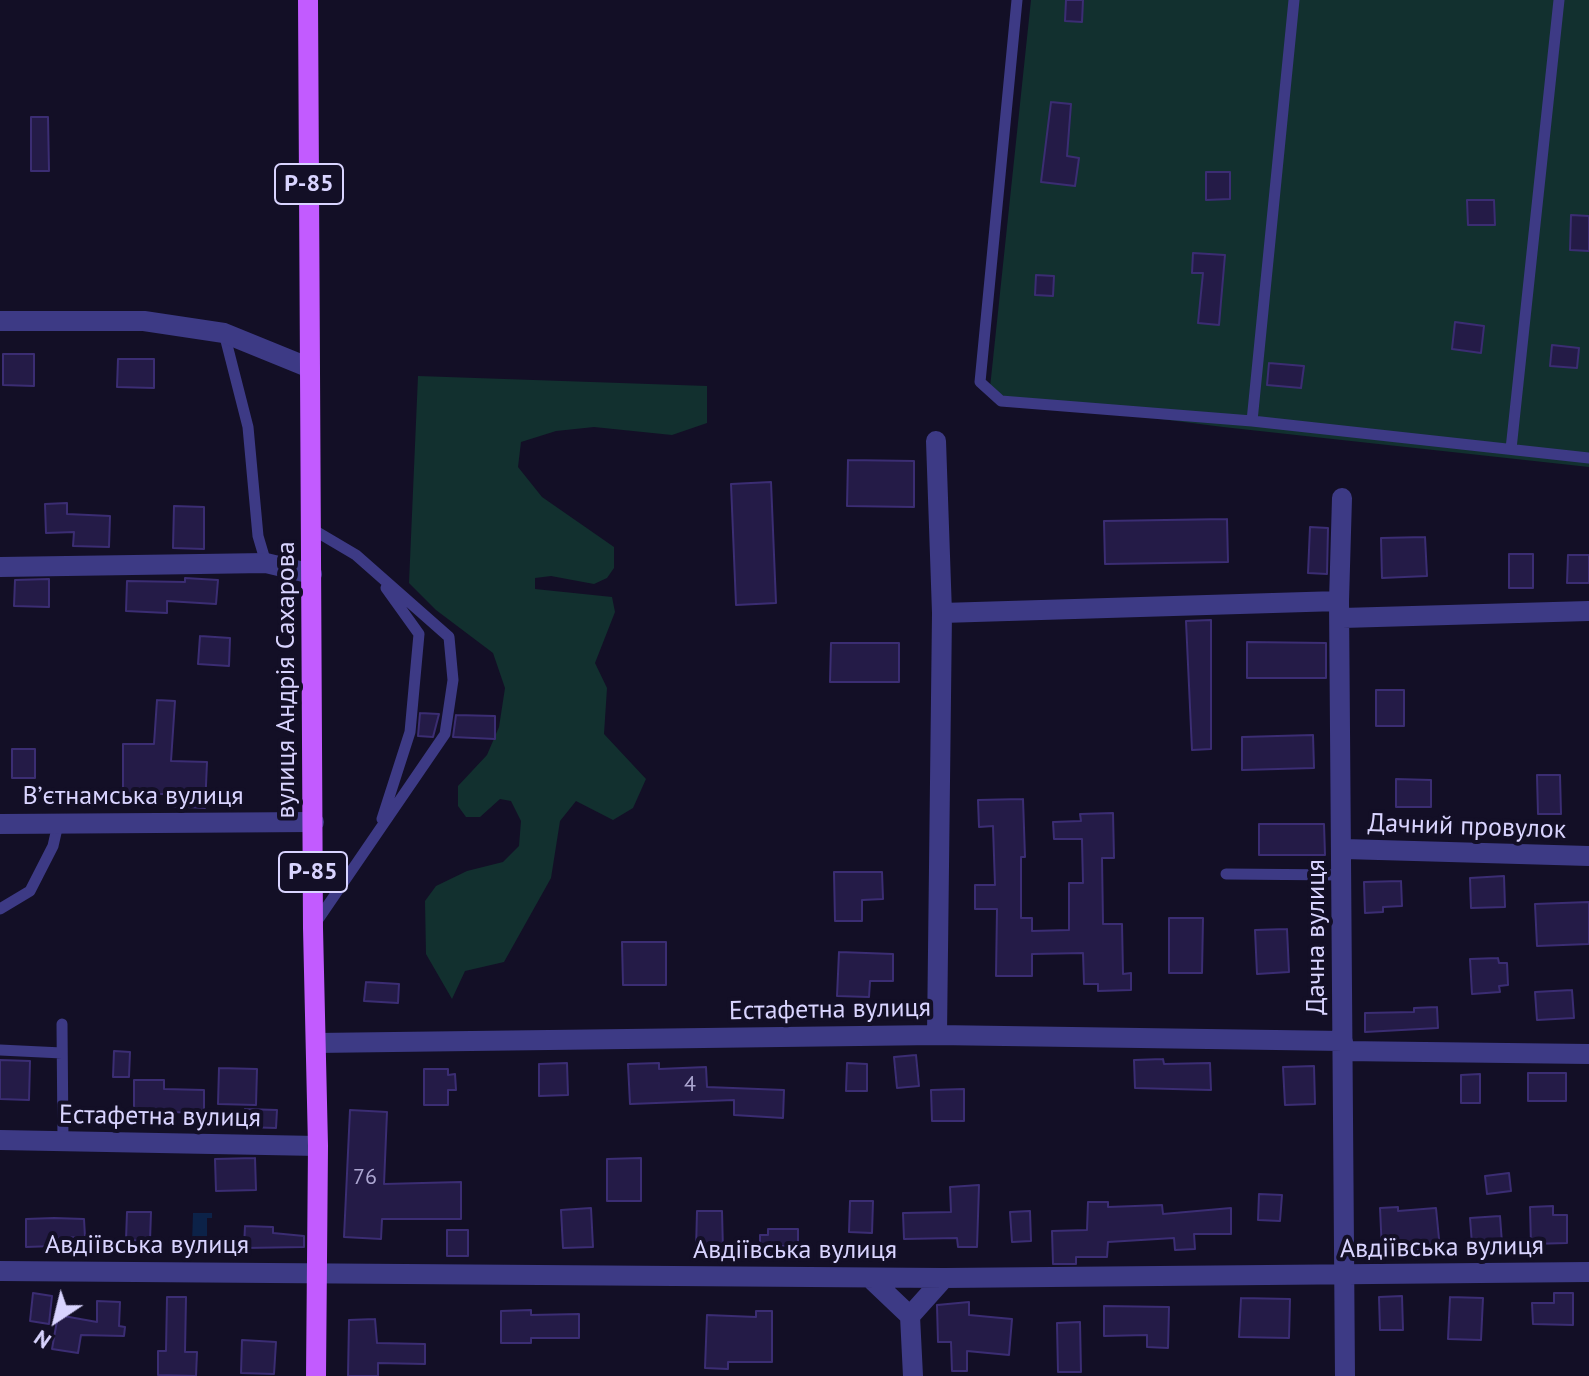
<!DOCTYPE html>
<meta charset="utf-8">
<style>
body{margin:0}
#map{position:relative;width:1589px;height:1376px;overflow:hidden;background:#130f26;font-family:"PT Sans",sans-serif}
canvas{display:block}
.north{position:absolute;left:16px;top:1280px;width:80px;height:80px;-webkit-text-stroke:6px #130f26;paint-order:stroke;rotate:215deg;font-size:22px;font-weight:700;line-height:32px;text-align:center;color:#d9d4ff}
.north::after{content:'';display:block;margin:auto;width:28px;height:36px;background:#d9d4ff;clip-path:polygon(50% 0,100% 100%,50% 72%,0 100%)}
</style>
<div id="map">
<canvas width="1589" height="1376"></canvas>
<div class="north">N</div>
</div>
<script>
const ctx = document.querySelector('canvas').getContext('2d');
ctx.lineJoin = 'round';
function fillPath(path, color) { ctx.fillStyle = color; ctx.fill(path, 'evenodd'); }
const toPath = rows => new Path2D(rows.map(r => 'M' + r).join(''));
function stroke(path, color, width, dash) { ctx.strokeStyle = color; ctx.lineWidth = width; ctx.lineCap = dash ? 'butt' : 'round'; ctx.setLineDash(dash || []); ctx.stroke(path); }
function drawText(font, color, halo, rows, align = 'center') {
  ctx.font = font + ' "PT Sans",sans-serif'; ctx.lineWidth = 8; ctx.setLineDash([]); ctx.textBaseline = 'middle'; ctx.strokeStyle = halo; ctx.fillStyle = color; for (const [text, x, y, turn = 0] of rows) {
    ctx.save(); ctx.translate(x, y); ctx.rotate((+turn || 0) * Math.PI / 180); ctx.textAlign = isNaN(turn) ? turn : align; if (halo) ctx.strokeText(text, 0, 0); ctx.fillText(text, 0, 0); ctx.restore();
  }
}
fillPath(toPath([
 [1031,0,1589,0,1589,467,1223,427,989,397],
 [418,376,707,386,707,423,672,435,594,427,556,431,521,442,518,467,542,497,614,547,614,568,607,578,594,584,551,576,535,578,535,589,612,597,615,612,595,663,607,688,604,734,646,779,633,808,613,820,576,801,560,821,551,878,504,962,465,971,452,999,426,954,425,901,436,886,467,871,503,862,519,846,521,821,511,801,500,799,480,817,466,817,458,806,458,786,487,755,499,727,505,688,493,653,436,610,409,583]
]), '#12302f');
fillPath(toPath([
 [193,1213,212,1213,212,1218,207,1218,207,1243,192,1243]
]), '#0c2248');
const building = toPath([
 [1066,0,1083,0,1082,22,1065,21,1066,0],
 [1051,102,1071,104,1067,156,1079,158,1075,186,1041,182,1051,102],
 [31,117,48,117,49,171,31,171,31,117],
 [1206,172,1230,172,1230,199,1206,200,1206,172],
 [1467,200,1494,200,1495,225,1468,225,1467,200],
 [1571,215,1589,216,1589,251,1570,250,1571,215],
 [1193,253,1225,255,1219,325,1198,323,1203,273,1192,273,1193,253],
 [1036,275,1054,276,1053,296,1035,295,1036,275],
 [1455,322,1484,326,1481,353,1452,349,1455,322],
 [1552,345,1579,348,1577,368,1550,366,1552,345],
 [3,354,34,354,34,386,3,385,3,354],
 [118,359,154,359,154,388,117,387,118,359],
 [1269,363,1304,366,1301,388,1267,385,1269,363],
 [848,460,914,461,914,507,847,506,848,460],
 [771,482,776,603,736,605,731,484,771,482],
 [67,503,67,514,110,516,109,547,73,546,74,532,46,533,45,504,67,503],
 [174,506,204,507,204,549,173,548,174,506],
 [1227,519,1228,562,1105,564,1104,521,1227,519],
 [1310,527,1328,528,1327,574,1308,573,1310,527],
 [1425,537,1427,576,1382,578,1381,538,1425,537],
 [1509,554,1533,554,1533,588,1509,588,1509,554],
 [1568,555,1589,555,1589,583,1567,583,1568,555],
 [185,578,218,580,216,604,167,601,167,613,126,611,127,581,185,582,185,578],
 [49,579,49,607,14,606,15,580,49,579],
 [1211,620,1211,749,1192,750,1186,621,1211,620],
 [200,636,230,638,229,666,198,664,200,636],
 [1247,642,1326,643,1326,678,1247,678,1247,642],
 [831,643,899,643,899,682,830,682,831,643],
 [1376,690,1404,690,1404,726,1376,726,1376,690],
 [157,700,175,701,171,761,207,762,205,808,169,806,169,794,123,794,123,744,154,744,157,700],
 [420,713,439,714,433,737,418,736,420,713],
 [456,715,495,716,495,739,453,737,456,715],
 [1313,735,1314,768,1242,770,1242,737,1313,735],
 [12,749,35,749,35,778,12,778,12,749],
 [1537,775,1560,775,1561,814,1538,814,1537,775],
 [1396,779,1431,780,1431,807,1396,807,1396,779],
 [1023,799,1025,857,1021,857,1021,918,1032,918,1032,931,1069,930,1069,883,1083,883,1082,839,1054,839,1053,822,1081,821,1080,814,1113,813,1114,858,1102,858,1103,924,1122,924,1123,974,1131,973,1131,990,1098,991,1098,984,1084,984,1083,953,1032,954,1032,976,996,976,997,909,975,909,975,885,995,885,993,826,979,827,978,800,1023,799],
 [1259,824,1324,824,1325,855,1259,855,1259,824],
 [834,872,882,872,883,899,862,900,862,921,835,921,834,872],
 [1504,876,1505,907,1471,908,1470,878,1504,876],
 [1401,881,1402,906,1383,907,1383,912,1365,913,1364,882,1401,881],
 [1589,902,1589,944,1537,946,1535,904,1589,902],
 [1169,918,1203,918,1202,973,1169,973,1169,918],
 [1287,929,1289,972,1257,974,1255,930,1287,929],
 [622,942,666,942,666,985,623,985,622,942],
 [839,952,893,954,893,981,870,981,869,997,837,996,839,952],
 [1498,958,1499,963,1507,963,1508,985,1499,986,1500,992,1472,994,1470,959,1498,958],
 [366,982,399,984,398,1003,364,1001,366,982],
 [1572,990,1574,1018,1537,1020,1535,992,1572,990],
 [1437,1007,1438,1028,1365,1032,1365,1013,1414,1012,1414,1008,1437,1007],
 [114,1051,130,1052,129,1077,113,1077,114,1051],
 [916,1055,919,1086,897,1088,894,1057,916,1055],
 [1163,1059,1164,1064,1210,1063,1211,1090,1135,1088,1134,1060,1163,1059],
 [0,1060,30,1061,29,1100,0,1099,0,1060],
 [567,1063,568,1095,539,1096,539,1064,567,1063],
 [659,1063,659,1069,706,1067,707,1087,784,1090,783,1118,734,1115,734,1100,630,1104,628,1064,659,1063],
 [847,1063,867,1064,867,1091,846,1091,847,1063],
 [1314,1066,1315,1104,1285,1105,1283,1067,1314,1066],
 [219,1068,257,1069,256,1105,218,1104,219,1068],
 [424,1069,448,1069,448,1075,455,1074,456,1090,448,1090,448,1105,424,1105,424,1069],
 [1528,1073,1566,1073,1566,1101,1528,1101,1528,1073],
 [1480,1074,1480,1103,1461,1103,1461,1075,1480,1074],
 [134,1080,164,1080,164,1089,204,1090,204,1113,134,1111,134,1080],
 [964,1089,964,1121,932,1121,931,1090,964,1089],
 [245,1109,277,1110,276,1128,244,1127,245,1109],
 [350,1110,387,1112,384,1184,461,1182,461,1219,382,1219,381,1239,344,1237,350,1110],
 [255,1158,256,1190,216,1191,215,1159,255,1158],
 [641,1158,641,1201,607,1201,607,1159,641,1158],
 [1509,1173,1511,1191,1487,1194,1485,1176,1509,1173],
 [979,1185,977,1247,958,1247,957,1238,904,1239,903,1213,951,1212,950,1187,979,1185],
 [1259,1194,1282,1195,1280,1221,1258,1220,1259,1194],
 [850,1201,873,1201,872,1233,849,1232,850,1201],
 [1088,1202,1108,1202,1108,1207,1162,1205,1163,1214,1231,1208,1231,1234,1194,1234,1195,1249,1175,1250,1174,1238,1108,1242,1107,1257,1076,1257,1076,1264,1053,1264,1052,1231,1087,1230,1088,1202],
 [1553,1206,1553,1215,1567,1215,1567,1243,1531,1244,1530,1207,1553,1206],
 [1398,1207,1398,1211,1436,1208,1440,1249,1382,1251,1380,1208,1398,1207],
 [591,1208,593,1247,563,1248,561,1210,591,1208],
 [697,1211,722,1211,723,1251,696,1250,697,1211],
 [1030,1211,1031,1241,1012,1242,1010,1212,1030,1211],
 [127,1212,151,1212,150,1241,126,1240,127,1212],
 [1500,1216,1502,1243,1472,1244,1470,1218,1500,1216],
 [54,1218,84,1219,85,1237,54,1238,54,1246,26,1247,26,1219,54,1218],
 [245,1226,273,1227,273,1233,304,1236,304,1247,244,1248,245,1226],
 [768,1229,798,1229,798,1246,782,1246,782,1256,760,1256,760,1235,768,1235,768,1229],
 [447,1230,468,1230,468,1256,447,1256,447,1230],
 [33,1293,52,1296,49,1324,30,1321,33,1293],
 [1554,1293,1573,1293,1573,1325,1533,1324,1532,1303,1554,1303,1554,1293],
 [1402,1296,1403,1330,1380,1330,1379,1297,1402,1296],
 [167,1297,186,1297,185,1352,197,1352,196,1376,158,1375,158,1351,166,1351,167,1297],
 [1450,1297,1483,1298,1481,1340,1448,1339,1450,1297],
 [1241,1298,1290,1299,1289,1338,1239,1337,1241,1298],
 [97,1301,120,1302,119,1326,125,1327,124,1336,81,1335,78,1353,52,1349,58,1315,97,1322,97,1301],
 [969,1302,969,1315,1012,1319,1009,1355,967,1351,967,1371,952,1371,951,1342,938,1342,937,1305,969,1302],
 [1104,1306,1169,1307,1168,1348,1147,1347,1147,1335,1104,1336,1104,1306],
 [531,1310,531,1315,579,1314,579,1338,531,1338,531,1343,501,1343,501,1311,531,1310],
 [756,1311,772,1311,772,1362,728,1362,728,1369,705,1368,707,1315,756,1317,756,1311],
 [375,1319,377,1343,425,1344,425,1364,378,1363,378,1376,348,1376,349,1320,375,1319],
 [1080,1322,1081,1372,1058,1372,1057,1323,1080,1322],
 [242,1340,276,1342,274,1374,241,1373,242,1340]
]);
fillPath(building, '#241b47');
stroke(building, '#3b2d73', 2);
stroke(toPath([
 [1017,0,980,382,1001,401,1252,421,1589,458],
 [224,333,248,427,258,536,266,563],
 [1252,421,1294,0],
 [1511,449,1559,0],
 [312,529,356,555,449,637,453,680,445,734,315,924],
 [382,819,410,732,419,634,386,588],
 [1226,874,1343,875],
 [0,909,30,891,53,846,58,824],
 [62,1024,63,1141],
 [0,1050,62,1053]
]), '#3d3a85', 11);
stroke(toPath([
 [0,321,144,321,224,333,310,368],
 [936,441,942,613,937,1035],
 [1342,498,1339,601,1345,1376],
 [0,567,266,563,312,574],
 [942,613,1339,601],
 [1342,618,1589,611],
 [0,824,314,822],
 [1344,849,1589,856],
 [316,1043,937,1035,1343,1041],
 [1343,1051,1589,1054],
 [0,1140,318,1146],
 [0,1271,944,1278,1589,1272],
 [870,1278,910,1316,913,1376],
 [910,1316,944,1278]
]), '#3d3a85', 20);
stroke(toPath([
 [308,0,313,928,318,1146,316,1376]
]), '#c25bff', 20);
drawText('22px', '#aca6d1', null, [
 ["4",690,1085],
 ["76",365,1178]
]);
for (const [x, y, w] of [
 [309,184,68],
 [313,872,68]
]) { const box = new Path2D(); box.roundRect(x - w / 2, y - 20, w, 40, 6); ctx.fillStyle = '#130f26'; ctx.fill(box); stroke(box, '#d9d4ff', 2); }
drawText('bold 24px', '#d9d4ff', null, [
 ["Р-85",309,184],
 ["Р-85",313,872]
]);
drawText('26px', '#d9d4ff', '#130f26', [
 ["вулиця Андрія Сахарова",287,680,-90],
 ["Вʼєтнамська вулиця",133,797],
 ["Дачний провулок",1467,827,2],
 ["Дачна вулиця",1317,937,-90],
 ["Естафетна вулиця",830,1010,-1],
 ["Естафетна вулиця",160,1117,1],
 ["Авдіївська вулиця",147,1246],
 ["Авдіївська вулиця",1442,1248,-1],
 ["Авдіївська вулиця",795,1251]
]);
</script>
